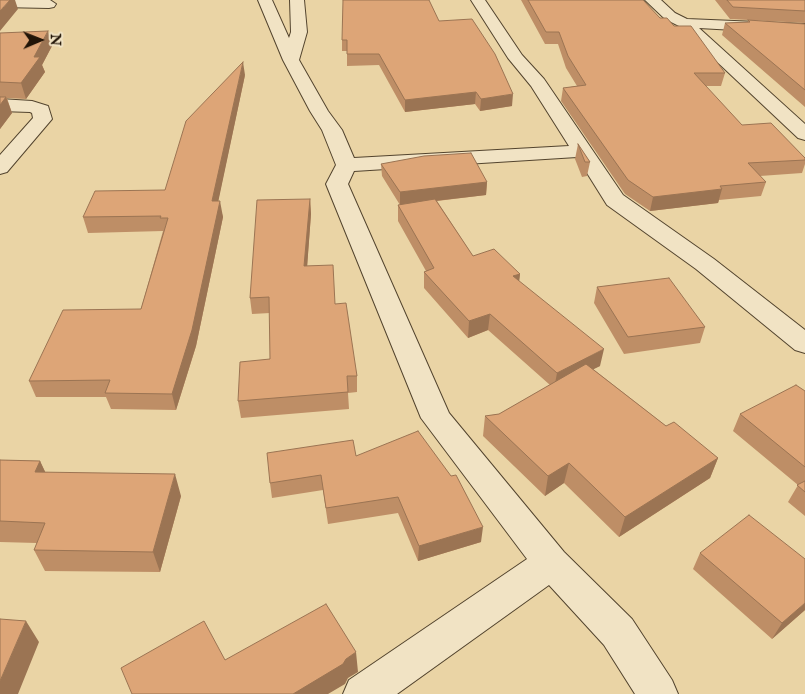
<!DOCTYPE html>
<style>
body{margin:0}
#map{position:relative;width:805px;height:694px;overflow:hidden;background:#ead4a5;font-family:"IM FELL English",serif}
canvas{display:block}
.north{position:absolute;left:15px;top:15px;width:50px;height:50px;-webkit-text-stroke:4px #f1e3c4;paint-order:stroke;rotate:89deg;font-size:14px;font-weight:700;line-height:20px;text-align:center;color:#211407}
.north::after{content:'';display:block;margin:auto;width:18px;height:22px;background:#211407;clip-path:polygon(50% 0,100% 100%,50% 72%,0 100%)}
</style>
<div id="map">
<canvas width="805" height="694"></canvas>
<div class="north">N</div>
</div>
<script>
const ctx = document.querySelector('canvas').getContext('2d');
ctx.lineJoin = 'round';
const toPath = rows => new Path2D(rows.map(r => 'M' + r).join(''));
function stroke(path, color, width, dash) { ctx.strokeStyle = color; ctx.lineWidth = width; ctx.lineCap = dash ? 'butt' : 'round'; ctx.setLineDash(dash || []); ctx.stroke(path); }
function fillPath(path, color) { ctx.fillStyle = color; ctx.fill(path, 'evenodd'); }
const minor = toPath([
 [0,0,50,0,56,4,54,7,49,8,0,7,0,0],
 [258,0,272,0,289,38,291,32,290,0,304,0,307,32,299,60,328,111,342,130,354,158,569,146,531,86,508,58,471,0,485,0,522,55,544,79,623,195,714,259,805,330,805,353,795,350,696,269,607,205,577,157,354,171,348,184,449,413,564,552,632,619,672,680,678,694,635,694,604,645,549,585,397,694,343,694,349,680,527,559,421,418,326,184,336,165,322,130,310,111,283,60,258,0],
 [645,0,661,0,675,13,687,19,805,24,805,34,699,28,805,124,805,140,798,138,679,26,665,19,645,0],
 [0,99,32,101,48,106,52,119,7,172,0,174,0,155,33,118,32,113,30,112,0,111,0,99]
]);
stroke(minor, '#53442e', 2);
fillPath(minor, '#f1e3c4');
fillPath(toPath([
 [521,0,643,0,660,18,674,26,725,73,721,86,705,86,742,125,805,160,805,164,802,173,760,176,766,182,761,196,719,200,718,203,650,211,625,194,561,101,563,88,577,86,566,68,558,44,545,44],
 [715,0,805,0,805,23,730,19],
 [748,20,805,24,805,107,722,35,725,23,748,22],
 [439,21,512,106,480,111,475,104,405,112,379,65,347,66,347,51,342,51,342,40],
 [0,33,52,46,42,65,45,72,26,99,7,98,12,113,0,129],
 [245,75,218,201,223,217,196,346,176,410,111,409,106,397,36,397,29,381,141,309,163,231,88,233,83,217,165,190],
 [578,144,590,162,587,176,582,177,575,159],
 [381,164,487,182,486,195,437,201,473,256,520,274,519,281,600,366,593,369,666,426,718,458,710,478,619,537,564,483,545,496,483,436,485,416,499,414,550,385,488,330,468,338,424,288,424,272,426,271,398,221,398,205,400,205,382,176],
 [310,199,311,214,307,266,335,304,357,376,357,392,348,393,349,409,241,418,238,401,270,359,270,313,252,314,250,298],
 [597,287,705,327,700,343,624,354,594,303],
 [805,391,805,516,788,502,798,485,733,431,740,414],
 [356,456,481,542,418,561,398,513,328,524,323,490,272,498,270,483],
 [0,460,40,461,45,472,181,496,160,572,45,571,34,550,37,543,0,542],
 [700,553,805,610,772,639,693,569]
]), '#be8e66');
fillPath(toPath([
 [10,0,15,0,18,9,0,31,0,11],
 [48,31,52,46,42,65,45,72,26,99,21,83,34,57],
 [243,62,245,75,215,217,212,201],
 [476,92,475,104,405,112,405,100],
 [513,94,512,106,480,111,481,99],
 [6,97,12,113,0,129,0,105],
 [487,182,486,195,400,205,400,192],
 [722,189,718,203,650,211,653,197],
 [310,199,311,214,306,282,304,266],
 [220,201,223,217,196,346,176,410,172,394],
 [520,274,518,290,513,276],
 [490,314,488,330,468,338,469,321],
 [604,349,600,366,554,389,557,373],
 [718,458,710,478,619,537,625,517],
 [40,461,50,482,35,472],
 [569,463,564,483,545,496,548,476],
 [175,474,181,496,160,572,153,552],
 [483,527,481,542,418,561,419,546],
 [805,603,805,610,772,639,782,623],
 [26,621,39,642,18,694,0,694,0,681],
 [356,652,358,672,348,678,345,684,328,694,293,694]
]), '#9b7453');
const building = toPath([
 [0,0,10,0,0,11,0,0],
 [343,0,429,0,439,21,472,19,495,54,513,94,481,99,476,92,405,100,379,54,347,54,347,40,342,40,343,0],
 [528,0,643,0,660,18,667,18,674,26,691,26,725,73,694,73,742,125,771,123,805,158,805,160,748,163,766,182,720,186,722,189,653,197,628,180,563,88,586,85,568,56,559,32,546,32,528,0],
 [727,0,805,0,805,11,733,7,727,0],
 [748,20,805,24,805,90,725,23,750,22,748,20],
 [48,31,34,57,40,57,21,83,0,82,0,33,48,31],
 [243,62,212,201,220,201,192,330,172,394,105,393,110,380,29,381,63,310,141,309,168,218,160,218,161,216,83,217,95,191,165,190,186,121,243,62],
 [0,97,6,97,0,105,0,97],
 [578,144,590,162,585,162,578,144],
 [471,153,487,182,400,192,381,164,424,156,471,153],
 [310,199,304,266,333,265,335,304,346,303,357,376,347,376,348,392,238,401,240,362,270,359,269,297,250,298,257,200,310,199],
 [435,199,473,256,494,249,520,274,513,276,604,349,557,373,490,314,469,321,424,272,434,268,398,205,435,199],
 [669,278,705,327,628,337,597,287,669,278],
 [586,364,666,426,674,422,718,458,625,517,569,463,548,476,485,416,499,414,586,364],
 [796,385,805,391,805,467,740,414,796,385],
 [418,431,451,476,456,475,483,527,419,546,398,497,326,508,321,475,270,483,267,453,353,440,356,456,418,431],
 [0,460,40,461,35,472,175,474,153,552,34,550,45,523,0,521,0,460],
 [805,481,805,492,797,485,805,481],
 [749,515,805,559,805,603,782,623,700,553,749,515],
 [326,604,356,652,346,659,343,664,293,694,132,694,121,668,204,621,225,660,326,604],
 [0,619,26,621,0,681,0,619]
]);
fillPath(building, '#dda577');
stroke(building, '#9b7453', 1);
</script>
